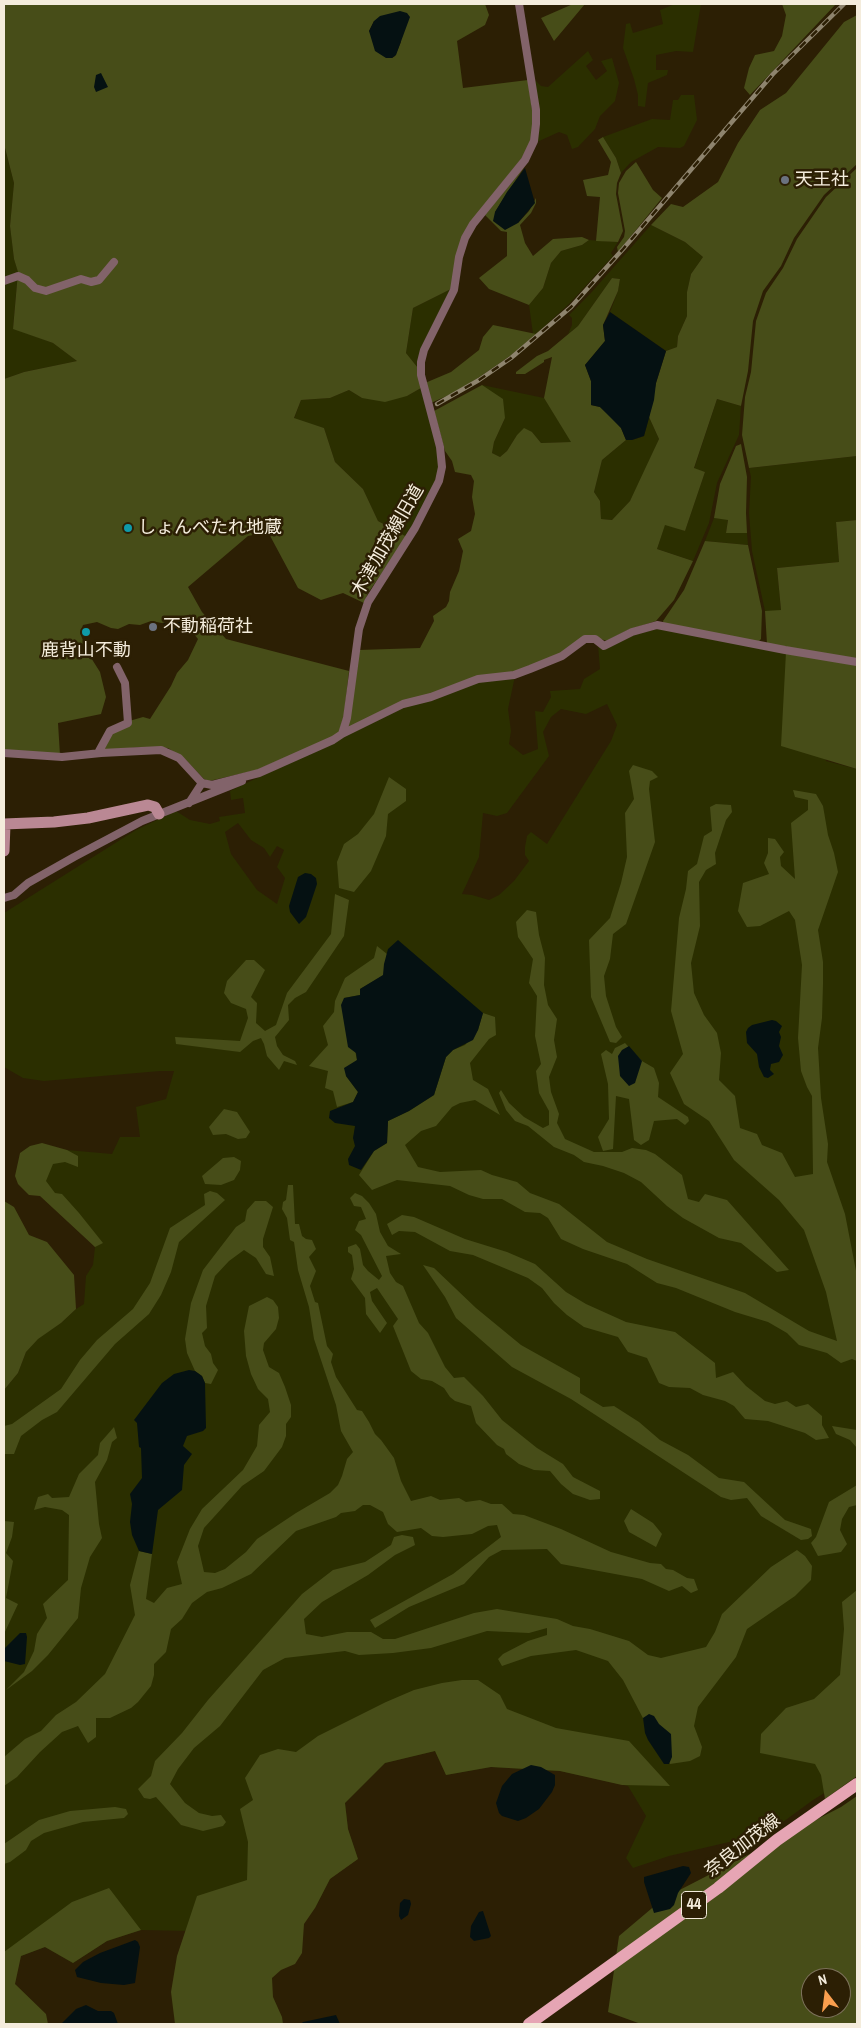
<!DOCTYPE html>
<meta charset="utf-8">
<style>
body{margin:0}
#map{position:relative;width:861px;height:2028px;overflow:hidden;background:#2c1f04;font-family:"Archivo Narrow",sans-serif}
canvas{display:block}
.frame{position:absolute;inset:0;border:5px solid #f4ecdc;pointer-events:none}
.north{position:absolute;left:801px;top:1968px;width:50px;height:50px;box-sizing:border-box;background:#2c1f04;border:1px solid #7c715a;border-radius:50%;rotate:345deg;font-size:14px;font-weight:700;line-height:20px;text-align:center;color:#f4ecdc}
.north::after{content:'';display:block;margin:auto;width:18px;height:22px;background:#fa9f4e;clip-path:polygon(50% 0,100% 100%,50% 72%,0 100%)}
</style>
<div id="map">
<canvas width="861" height="2028"></canvas>
<div class="frame"></div>
<div class="north">N</div>
</div>
<script>
const ctx = document.querySelector('canvas').getContext('2d');
ctx.lineJoin = 'round';
function fillPath(path, color) { ctx.fillStyle = color; ctx.fill(path, 'evenodd'); }
const toPath = rows => new Path2D(rows.map(r => 'M' + r).join(''));
function stroke(path, color, width, dash) { ctx.strokeStyle = color; ctx.lineWidth = width; ctx.lineCap = dash ? 'butt' : 'round'; ctx.setLineDash(dash || []); ctx.stroke(path); }
function drawText(font, color, halo, rows, align = 'center') {
  ctx.font = font + ' "Archivo Narrow","Noto Sans JP",sans-serif'; ctx.lineWidth = 5; ctx.setLineDash([]); ctx.textBaseline = 'middle'; ctx.strokeStyle = halo; ctx.fillStyle = color; for (const [text, x, y, turn = 0] of rows) {
    ctx.save(); ctx.translate(x, y); ctx.rotate((+turn || 0) * Math.PI / 180); ctx.textAlign = isNaN(turn) ? turn : align; if (halo) ctx.strokeText(text, 0, 0); ctx.fillText(text, 0, 0); ctx.restore();
  }
}
fillPath(toPath([
 [675,4,701,4,693,52,676,51,656,55,656,70,668,70,667,75,648,83,645,107,638,106,638,95,634,79,623,48,626,24,630,23,633,33,663,24,660,10],
 [588,51,593,60,586,66,596,80,607,71,601,61,612,58,619,83,615,101,600,116,595,129,578,147,572,149,567,135,559,132,537,142,540,124,534,79,541,86,548,87],
 [681,95,694,95,697,120,684,146,680,148,658,147,631,162,621,173,616,158,603,137,652,119,670,120,673,100,678,100],
 [4,145,14,183,10,226,14,259,18,271,13,328,53,343,77,361,24,372,4,379],
 [651,225,685,242,703,257,691,274,687,292,687,316,678,336,677,347,666,351,610,312,618,291,620,279,612,278,578,326,568,334,572,325,572,318,569,315,590,294],
 [589,240,618,242,611,253,613,256,569,304,536,334,533,334,529,305,543,288,551,263,561,251,582,245],
 [451,289,418,368,406,353,413,308],
 [482,385,544,398,572,442,541,443,532,432,517,435,507,451,500,457,492,453,494,442,505,418],
 [421,388,437,448,439,467,436,482,407,537,378,521,363,489,335,462,324,428,294,419,301,400,330,398,349,390,362,398,407,396],
 [717,399,741,406,739,435,717,483,709,523,693,561,657,549,665,524,685,531,705,472,694,469],
 [649,417,659,439,640,482,630,501,612,520,601,519,600,501,594,492,602,460,626,440,632,440,644,436],
 [857,456,857,520,836,522,839,562,777,568,781,611,765,611,752,551,749,513,751,477,749,468],
 [714,518,728,519,726,533,747,533,748,545,705,541],
 [660,628,786,652,826,761,857,769,857,1773,813,1800,768,1833,669,1856,633,1868,626,1858,646,1816,628,1786,560,1771,491,1767,446,1775,435,1751,385,1763,345,1803,348,1829,358,1859,331,1877,315,1908,191,1931,141,1930,107,1941,73,1963,45,1947,21,1956,4,1987,4,1390,18,1373,26,1352,38,1338,61,1323,76,1309,84,1304,86,1276,93,1265,95,1247,33,1178,67,1150,112,1154,120,1137,140,1137,136,1107,166,1099,174,1071,160,1071,44,1081,23,1078,4,1067,4,913,136,830,176,811,190,820,210,824,220,821,219,817,245,813,243,798,231,800,230,791,403,708,478,682,515,676,508,709,511,731,509,744,523,755,538,749,535,711,543,712,551,697,550,691,580,689,584,679,600,669,598,645],
 [607,704,617,725,611,741,547,844,531,832,527,836,525,847,525,855,529,861,514,881,499,895,489,900,472,895,462,894,479,857,483,813,497,816,507,813,549,756,543,732,551,717,561,709,586,714],
 [238,823,251,840,264,848,270,857,277,846,284,850,277,867,285,878,277,904,257,890,231,854,225,832]
]), '#2b2f00');
fillPath(toPath([
 [4,4,485,4,489,15,485,25,457,41,463,88,528,80,534,124,531,140,522,158,475,217,451,289,413,308,406,353,418,368,421,388,407,396,385,402,362,398,349,390,330,398,301,400,294,418,324,428,335,462,363,489,378,521,407,537,368,593,364,603,343,593,321,600,298,588,268,532,248,536,188,587,202,612,226,639,349,671,344,716,339,732,335,736,257,770,209,781,204,779,185,759,168,748,142,747,104,750,112,726,143,717,150,719,171,686,177,673,188,660,198,639,185,623,186,620,183,616,162,623,151,621,140,625,129,624,118,629,111,628,97,622,83,625,80,633,88,653,100,672,106,697,101,714,58,723,60,755,4,751,4,379,24,372,77,361,53,343,13,329,18,272,14,259,10,226,14,183,4,144],
 [374,21,401,42,395,56,392,58,369,31],
 [573,4,585,4,554,41,541,18],
 [782,4,836,4,750,95,744,88,749,68,755,55,774,51,782,36,786,15],
 [857,15,857,164,824,195,794,238,781,266,763,291,753,321,748,371,741,406,717,399,694,468,705,472,685,531,665,525,657,549,693,561,674,600,656,621,628,630,607,641,588,635,560,654,515,672,479,676,346,731,359,650,420,648,434,621,433,616,446,607,449,601,450,592,459,571,463,551,458,539,471,531,475,514,472,497,474,481,471,475,455,472,452,461,445,451,434,411,482,385,503,399,505,418,494,442,492,453,500,457,507,451,517,435,524,428,532,432,541,443,571,442,544,398,552,357,544,360,544,362,525,374,516,374,516,372,537,356,548,351,578,326,612,278,620,279,618,291,603,325,605,341,585,365,591,381,591,405,600,407,611,417,621,428,626,440,602,460,594,492,600,501,601,519,612,520,630,501,659,439,649,417,656,383,666,351,677,347,678,336,687,316,687,292,691,274,703,257,685,242,651,225,671,204,683,207,718,182,738,143,760,110,786,93,844,22],
 [603,137,616,158,621,173,617,183,616,194,623,231,618,242,596,241,600,197,587,196,583,180,608,175,611,162,598,140],
 [636,162,653,190,662,198,618,252,617,247,624,237,625,231,618,193,619,183,626,171],
 [525,166,495,212,518,223,529,211,536,198,536,203,531,213,520,225,525,243,533,256,553,239,582,237,589,240,582,245,561,251,551,263,543,288,529,305,489,289,479,278,507,256,507,232,501,231,485,215],
 [857,168,857,456,749,468,742,435,745,397,751,372,756,321,766,293,783,268,797,239,826,197],
 [493,325,536,334,510,356,478,378,451,394,431,403,425,383,451,372,479,350,483,337],
 [741,444,747,477,746,513,747,533,726,533,728,520,714,518,720,484,736,446],
 [857,520,857,660,767,644,765,611,781,610,777,568,839,562,836,522],
 [705,541,748,545,762,611,761,639,758,642,664,625,663,621,684,590],
 [786,652,857,664,857,769,781,746],
 [633,765,652,771,658,777,650,781,649,789,655,842,626,924,613,934,610,959,604,976,606,996,616,1027,622,1037,616,1043,610,1042,591,997,589,940,610,918,621,883,627,857,625,813,634,799,629,771],
 [389,777,406,789,406,801,388,814,386,836,371,871,354,892,339,888,337,862,344,844,358,834,374,814],
 [793,790,816,794,823,806,828,835,834,853,838,872,818,930,823,962,823,984,822,1018,818,1048,821,1098,828,1144,827,1162,845,1214,857,1276,857,1361,852,1359,841,1363,827,1353,799,1345,787,1333,768,1322,735,1312,676,1288,657,1283,627,1264,583,1249,561,1239,548,1218,540,1213,525,1212,502,1199,483,1199,469,1195,450,1186,397,1180,372,1190,359,1175,374,1151,387,1143,388,1121,409,1111,434,1095,446,1057,453,1050,465,1045,478,1030,483,1013,495,1017,496,1035,489,1039,470,1063,473,1080,488,1089,500,1115,475,1100,460,1103,452,1107,436,1126,421,1131,405,1145,418,1167,440,1172,481,1170,492,1175,517,1182,530,1193,559,1204,607,1242,647,1259,745,1293,809,1331,837,1341,826,1292,804,1230,779,1200,734,1160,709,1121,684,1104,670,1073,683,1054,671,1011,679,918,686,889,688,871,697,864,704,836,712,831,710,807,716,804,731,805,732,812,726,820,715,853,716,864,706,870,699,882,700,926,691,963,694,993,704,1015,717,1033,721,1053,719,1080,735,1096,740,1128,757,1134,762,1145,782,1153,795,1177,813,1174,812,1096,807,1087,801,1071,798,1038,802,965,795,920,789,911,760,926,747,927,738,911,743,883,769,874,764,863,768,853,768,838,775,839,784,852,780,857,781,866,795,879,791,823,808,810,808,800,795,797],
 [335,894,349,900,344,936,306,992,295,998,288,1005,289,1020,275,1037,277,1046,283,1055,295,1061,297,1065,284,1061,279,1070,267,1056,264,1044,261,1038,253,1041,240,1052,176,1044,175,1037,240,1041,248,1018,246,1009,231,1003,224,993,227,981,246,960,254,960,265,970,251,997,257,1003,256,1023,265,1031,276,1025,287,993,331,934],
 [527,910,536,912,539,935,545,958,544,985,548,1005,557,1019,554,1040,557,1057,549,1077,551,1092,559,1114,557,1123,565,1139,594,1152,622,1152,632,1148,646,1150,655,1154,682,1175,688,1199,699,1202,705,1194,727,1200,789,1270,777,1272,741,1243,719,1238,683,1218,667,1206,641,1182,624,1173,603,1166,584,1162,574,1155,554,1147,528,1126,515,1121,506,1110,499,1093,501,1090,509,1103,524,1117,543,1128,549,1125,549,1111,539,1093,536,1071,541,1064,535,1036,537,996,529,983,533,959,518,937,516,922],
 [377,946,387,954,384,975,360,989,360,995,344,998,357,1060,346,1076,358,1092,353,1102,337,1107,333,1091,325,1088,328,1071,309,1066,328,1045,323,1026,334,1012,335,1001,345,978,374,958],
 [625,1043,642,1061,654,1068,659,1083,658,1097,688,1117,689,1121,685,1125,677,1119,654,1121,649,1140,641,1145,634,1140,629,1099,616,1096,613,1149,603,1151,598,1137,609,1119,608,1084,601,1054,606,1050,612,1054,615,1048],
 [224,1109,237,1112,250,1132,246,1138,238,1139,226,1134,213,1135,209,1127],
 [42,1143,67,1150,78,1156,78,1167,65,1162,53,1164,46,1181,55,1193,62,1194,79,1213,103,1243,95,1247,40,1196,29,1195,18,1184,15,1176,20,1153,30,1146],
 [234,1157,241,1161,240,1170,234,1180,221,1185,205,1184,202,1176,223,1158],
 [288,1185,293,1185,295,1224,299,1224,302,1236,306,1239,312,1240,316,1249,309,1257,316,1271,310,1286,315,1302,318,1303,327,1346,333,1354,331,1362,336,1377,357,1410,362,1411,369,1422,375,1434,381,1440,394,1458,401,1481,411,1501,431,1496,440,1500,459,1498,466,1502,480,1500,491,1504,502,1504,513,1514,524,1515,561,1529,611,1552,650,1563,661,1564,666,1569,673,1570,687,1578,694,1579,698,1590,691,1593,682,1586,669,1591,642,1579,561,1564,547,1549,502,1550,489,1557,464,1584,409,1607,375,1628,370,1620,453,1574,501,1537,497,1525,488,1526,472,1534,443,1537,432,1536,421,1528,397,1532,388,1524,383,1512,370,1505,363,1505,355,1511,341,1513,336,1517,296,1531,251,1574,222,1588,207,1592,192,1603,182,1619,171,1629,166,1652,154,1664,154,1675,151,1686,138,1702,131,1708,110,1718,96,1718,96,1737,88,1743,78,1726,62,1732,40,1752,17,1777,4,1786,4,1757,25,1739,41,1731,56,1715,76,1702,105,1674,135,1615,130,1585,139,1551,152,1554,146,1599,154,1603,167,1588,182,1584,177,1562,190,1529,202,1509,243,1470,257,1446,259,1425,270,1412,268,1399,258,1389,251,1374,246,1356,244,1331,249,1306,267,1297,273,1300,278,1307,279,1318,276,1329,264,1343,263,1350,269,1367,279,1373,285,1387,291,1405,291,1417,286,1424,286,1436,282,1447,264,1471,242,1486,204,1528,198,1546,204,1572,215,1573,225,1569,246,1552,257,1539,296,1513,330,1493,338,1485,342,1476,347,1459,353,1452,341,1431,336,1405,314,1339,309,1307,298,1270,294,1242,290,1240,287,1218,282,1209,283,1202,286,1200],
 [210,1191,217,1193,225,1200,179,1242,171,1272,161,1295,149,1314,115,1344,57,1412,42,1420,21,1436,14,1454,4,1454,4,1426,12,1424,61,1389,80,1360,97,1340,133,1309,150,1283,170,1228,205,1205,204,1194],
 [355,1193,362,1196,369,1203,376,1214,380,1232,388,1246,401,1254,386,1256,390,1273,396,1282,403,1286,419,1323,428,1333,445,1367,454,1378,464,1377,483,1396,502,1420,537,1448,563,1464,573,1477,600,1491,600,1499,590,1500,573,1494,561,1484,550,1471,534,1470,519,1464,506,1454,504,1449,497,1445,476,1423,471,1406,455,1401,450,1397,444,1388,432,1381,421,1379,411,1371,393,1326,398,1319,377,1288,370,1292,372,1301,387,1323,380,1333,366,1314,365,1298,351,1279,354,1269,352,1255,348,1252,348,1247,356,1244,360,1249,363,1265,368,1271,379,1280,382,1276,361,1235,355,1230,359,1221,366,1219,361,1207,354,1206,350,1198],
 [4,1201,14,1207,29,1235,47,1242,74,1275,76,1309,61,1323,38,1339,26,1352,18,1373,4,1390],
 [255,1201,266,1201,273,1207,263,1239,263,1247,270,1257,274,1276,266,1274,256,1258,244,1250,229,1261,215,1276,206,1306,207,1328,202,1333,205,1346,211,1354,213,1363,218,1370,211,1384,205,1383,202,1376,195,1371,187,1353,185,1339,191,1303,203,1270,236,1227,245,1221,247,1210],
 [402,1215,414,1217,465,1239,507,1252,535,1264,566,1292,586,1304,626,1322,675,1332,715,1363,716,1378,733,1372,746,1386,765,1401,775,1404,787,1401,796,1407,808,1404,822,1416,822,1425,829,1438,816,1440,805,1433,768,1421,745,1419,734,1406,725,1401,703,1395,690,1388,669,1387,659,1383,647,1358,628,1352,618,1337,584,1327,567,1315,554,1303,542,1288,528,1278,473,1255,450,1251,415,1232,399,1231,392,1235,387,1224],
 [423,1265,434,1268,476,1308,521,1345,580,1378,580,1393,603,1407,614,1406,639,1422,660,1440,688,1455,719,1478,744,1482,785,1520,811,1529,812,1536,808,1539,801,1540,761,1516,747,1498,731,1500,721,1497,571,1399,512,1367,456,1318,445,1297],
 [832,1426,857,1430,857,1448,850,1440,836,1434],
 [114,1427,117,1438,112,1442,107,1460,95,1482,99,1524,102,1538,90,1557,81,1588,78,1618,48,1655,32,1671,6,1690,24,1672,34,1651,37,1634,47,1618,43,1604,68,1580,69,1515,62,1510,45,1507,34,1510,38,1497,48,1494,52,1498,69,1497,79,1474,98,1455,100,1443],
 [857,1485,857,1505,849,1507,842,1519,840,1530,847,1544,841,1552,818,1556,811,1543,816,1537,829,1502],
 [631,1509,653,1523,662,1534,656,1547,629,1532,624,1521],
 [4,1521,14,1522,12,1537,6,1553,13,1561,6,1598,18,1604,4,1634],
 [402,1535,413,1537,415,1545,395,1555,368,1575,322,1602,304,1619,306,1634,322,1637,347,1632,371,1632,383,1639,395,1639,474,1613,497,1609,557,1619,573,1626,590,1629,629,1641,648,1655,661,1658,706,1647,715,1632,722,1614,771,1567,797,1550,805,1556,812,1566,811,1580,795,1596,747,1629,736,1657,698,1707,694,1726,702,1747,700,1756,690,1761,670,1764,656,1743,623,1680,608,1661,576,1650,531,1656,502,1666,498,1659,503,1654,528,1641,547,1635,547,1628,529,1633,487,1631,431,1648,393,1653,359,1655,345,1651,285,1658,263,1670,220,1726,194,1748,178,1769,170,1784,185,1803,199,1813,212,1816,221,1815,226,1822,223,1826,203,1831,181,1825,156,1797,150,1799,144,1798,138,1789,151,1776,155,1761,182,1733,208,1700,302,1594,333,1570,365,1562,391,1545,394,1537],
 [857,1590,857,1776,825,1799,821,1775,815,1764,760,1753,761,1734,786,1708,814,1699,840,1675,844,1629,842,1602],
 [462,1680,478,1680,500,1695,507,1709,556,1728,629,1741,670,1786,622,1785,560,1771,491,1767,446,1775,435,1751,385,1763,345,1803,348,1829,358,1859,330,1879,315,1908,304,1924,302,1953,295,1964,281,1970,272,1978,273,1997,282,2017,283,2024,175,2024,171,1992,177,1956,197,1896,247,1880,248,1842,240,1809,253,1800,245,1778,260,1755,278,1749,296,1752,318,1736,386,1702,414,1690,442,1683],
 [857,1796,857,2024,641,2024,608,2012,619,1936,664,1898,841,1807],
 [811,1978,841,1978,841,2008,811,2008],
 [115,1807,126,1809,128,1814,124,1818,83,1822,44,1833,31,1841,26,1850,10,1862,4,1864,4,1844,39,1820,70,1811],
 [109,1888,141,1930,107,1941,73,1963,45,1947,21,1956,15,1984,46,2014,48,2024,4,2024,4,1952,72,1902]
]), '#474d18');
fillPath(toPath([
 [400,11,407,13,410,17,396,55,392,58,386,58,375,51,369,31,374,21,380,16],
 [101,73,108,87,96,92,94,87,96,75],
 [525,168,535,203,518,223,505,230,493,221,495,212,507,192],
 [610,312,666,351,656,383,654,400,644,436,632,440,626,440,621,428,600,407,591,405,591,381,585,365,605,341,603,325],
 [181,618,184,622,173,634,163,624],
 [305,873,311,874,316,878,317,884,306,917,299,924,290,912,289,906,298,877],
 [398,940,483,1013,478,1030,473,1040,453,1050,446,1057,434,1095,409,1111,388,1121,387,1143,374,1151,361,1170,349,1165,348,1159,355,1146,353,1138,355,1126,335,1123,329,1118,330,1111,353,1102,358,1092,346,1076,344,1068,357,1060,356,1053,348,1047,341,1005,344,998,360,995,360,989,383,975,384,964,388,949],
 [772,1020,776,1021,782,1026,779,1032,781,1037,779,1046,783,1055,779,1062,771,1064,770,1070,774,1074,768,1078,764,1077,759,1067,757,1054,747,1043,746,1032,748,1028,752,1025],
 [629,1046,642,1061,635,1083,629,1086,620,1076,618,1056,622,1050],
 [189,1370,195,1371,202,1376,205,1383,206,1428,203,1431,187,1436,183,1446,192,1454,184,1465,182,1490,158,1510,152,1554,139,1551,132,1535,130,1522,132,1504,130,1494,142,1478,141,1448,139,1447,137,1423,134,1420,162,1383,174,1374],
 [20,1633,26,1633,27,1637,25,1664,20,1665,4,1661,4,1649],
 [649,1714,654,1716,659,1724,671,1734,672,1757,669,1764,664,1764,648,1740,645,1733,643,1718],
 [531,1765,541,1767,555,1775,555,1785,552,1792,539,1809,526,1818,518,1821,502,1816,499,1813,496,1803,502,1786,512,1774],
 [683,1866,689,1867,691,1873,678,1893,674,1905,670,1909,654,1913,644,1882,644,1877],
 [404,1899,410,1900,411,1904,408,1915,401,1920,399,1916,400,1903],
 [483,1911,491,1936,489,1938,474,1941,470,1937,471,1926,479,1912],
 [135,1940,138,1942,140,1947,135,1983,124,1985,101,1983,77,1977,75,1970,83,1962,100,1953],
 [86,2005,98,2011,111,2011,114,2013,118,2024,61,2024,76,2009],
 [336,2015,340,2024,301,2024,303,2022]
]), '#051112');
stroke(toPath([
 [4,281,18,276,27,280,35,288,46,291,81,279,91,282,99,280,114,262],
 [342,734,403,704,431,697,478,679,514,675,530,669,562,656,585,639,595,639,604,646,632,632,657,625,785,650,857,662],
 [4,753,62,757,101,753,161,750,179,758,202,783,212,785,259,773,333,740,342,734,347,718,359,629,368,602,415,528,439,481,442,467,440,447,421,375,421,362,424,350,454,290,459,257,465,238,473,224,525,160,534,141,536,124,536,110,519,4],
 [98,753,110,731,128,723,125,683,117,667],
 [189,803,202,783],
 [4,898,14,895,28,883,74,857,142,821,242,781]
]), '#82636a', 8);
stroke(toPath([
 [4,824,54,822,88,818,148,805,155,807,159,814],
 [4,851,5,824]
]), '#ba8894', 11);
stroke(toPath([
 [529,2024,718,1888,777,1840,857,1784]
]), '#e6a5b4', 12);
const rail = toPath([
 [437,404,479,380,511,358,571,307,623,249,773,74,844,4]
]);
stroke(rail, '#8e846e', 4.5);
stroke(rail, '#2c1f04', 2.5, [8]);
for (const [x, y, r, color] of [
 [785,180,5,"#6b7280"],
 [128,528,5,"#0f9aa8"],
 [153,627,5,"#6b7280"],
 [86,632,5,"#0f9aa8"]
]) { const dot = new Path2D(); dot.arc(x, y, r, 0, 2 * Math.PI); ctx.fillStyle = color; ctx.fill(dot); stroke(dot, '#2c1f04', 2); }
for (const [x, y, w] of [
 [694,1905,25]
]) { const box = new Path2D(); box.roundRect(x - w / 2, y - 13.5, w, 27, 4); ctx.fillStyle = '#2c1f04'; ctx.fill(box); stroke(box, '#f4ecdc', 1); }
drawText('bold 16px', '#f4ecdc', null, [
 ["44",694,1905]
]);
drawText('18px', '#f4ecdc', '#2c1f04', [
 ["天王社",795,180],
 ["しょんべたれ地蔵",138,528],
 ["不動稲荷社",163,627],
 ["鹿背山不動",86,651,"center"]
], 'left');
drawText('18px', '#f4ecdc', '#2c1f04', [
 ["木津加茂線旧道",388,541,-60],
 ["奈良加茂線",743,1846,-38]
]);
</script>
